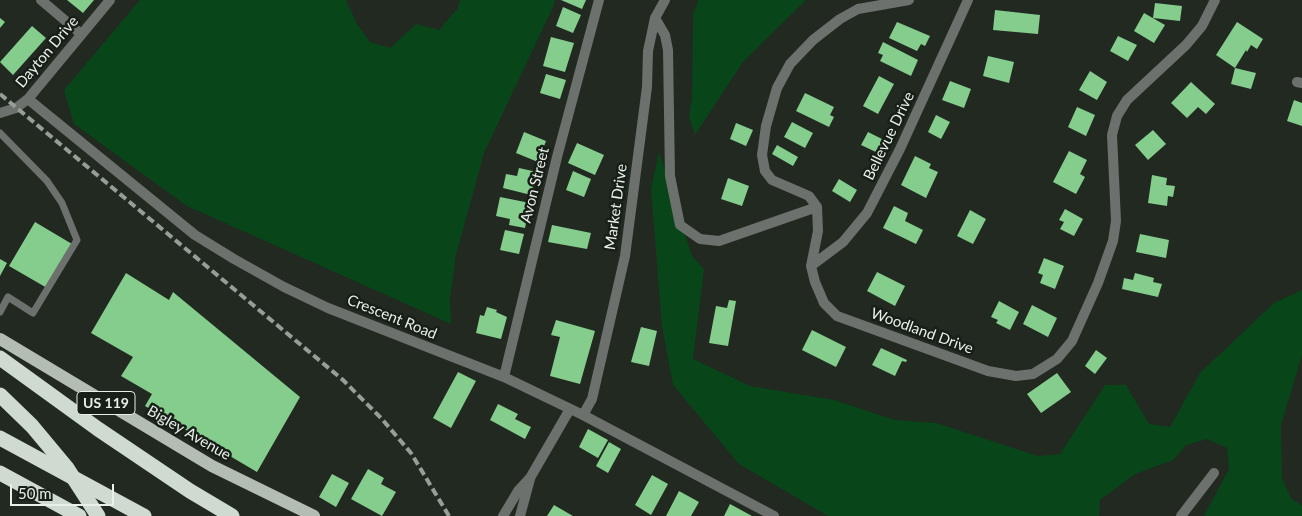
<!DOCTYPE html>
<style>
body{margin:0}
#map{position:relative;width:1302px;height:516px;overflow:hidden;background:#212921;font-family:Lato,sans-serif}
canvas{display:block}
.scale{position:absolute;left:10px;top:484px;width:104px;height:22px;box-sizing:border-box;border:2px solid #e9efe9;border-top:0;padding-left:6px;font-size:15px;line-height:18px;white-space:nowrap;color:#e9efe9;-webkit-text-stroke:4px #171f18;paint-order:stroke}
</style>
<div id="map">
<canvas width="1302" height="516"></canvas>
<div class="scale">50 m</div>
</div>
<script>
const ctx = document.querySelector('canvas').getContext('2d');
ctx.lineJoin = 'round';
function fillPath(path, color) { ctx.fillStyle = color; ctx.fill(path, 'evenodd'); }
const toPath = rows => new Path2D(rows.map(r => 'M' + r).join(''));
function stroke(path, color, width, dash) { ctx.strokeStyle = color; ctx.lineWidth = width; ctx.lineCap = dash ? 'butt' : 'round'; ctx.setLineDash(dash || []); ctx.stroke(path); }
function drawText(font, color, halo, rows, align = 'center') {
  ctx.font = font + ' Lato,sans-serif'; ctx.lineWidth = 5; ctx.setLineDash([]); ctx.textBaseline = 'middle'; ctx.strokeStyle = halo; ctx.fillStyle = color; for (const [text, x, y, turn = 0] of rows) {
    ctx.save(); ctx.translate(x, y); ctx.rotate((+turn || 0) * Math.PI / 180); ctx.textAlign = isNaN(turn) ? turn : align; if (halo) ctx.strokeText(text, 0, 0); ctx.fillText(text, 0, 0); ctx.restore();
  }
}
fillPath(toPath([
 [140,0,346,0,357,24,370,42,390,48,416,24,439,30,458,8,460,0,555,0,553,7,484,153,456,255,450,298,451,324,187,206,74,124,64,90],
 [699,0,806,0,743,62,695,135,689,117,692,98,693,14],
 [659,152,692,256,704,269,693,359,750,386,834,400,895,420,936,423,1038,456,1060,454,1105,385,1126,385,1149,424,1170,427,1200,373,1274,303,1302,290,1302,355,1281,425,1282,478,1291,498,1302,506,1302,516,1204,516,1229,469,1227,448,1207,439,1186,445,1173,460,1135,474,1100,500,1099,516,828,516,739,464,673,385,662,326,651,189]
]), '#084619');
fillPath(toPath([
 [67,0,94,0,83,13],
 [561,0,586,0,582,9],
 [1155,3,1182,6,1180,21,1153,18],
 [563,7,581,15,573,33,556,26],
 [995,10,1040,15,1038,34,993,30],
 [1144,13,1165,25,1154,43,1134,31],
 [0,18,5,22,0,28],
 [897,22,930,36,925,46,921,44,917,51,889,38],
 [1237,22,1263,39,1257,49,1251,45,1247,52,1246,50,1235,68,1216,55],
 [32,26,46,38,13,75,0,62],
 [1118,36,1137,45,1128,61,1110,51],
 [551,37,574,43,565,72,543,66],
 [883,42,918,60,911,76,880,61,883,55,878,53],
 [988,56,1014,62,1009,83,983,76],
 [1235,68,1256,73,1251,89,1231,84],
 [1090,71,1107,82,1097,100,1079,90],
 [546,74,566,80,560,99,540,93],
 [879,76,894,84,878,114,863,106],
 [950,81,971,89,964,108,942,100],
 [1191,82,1215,104,1206,114,1198,107,1187,118,1171,103],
 [805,93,834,107,830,115,834,117,829,127,796,111],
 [1294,100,1302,103,1302,126,1287,121],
 [1077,107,1095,115,1086,136,1068,127],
 [936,115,950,122,941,139,928,132],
 [792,122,813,133,805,148,784,137],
 [736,123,753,130,746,146,730,139],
 [1153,130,1166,144,1148,160,1135,145],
 [524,132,546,141,538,162,516,153],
 [868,132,884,140,878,153,861,145],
 [577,143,604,155,595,175,568,163],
 [777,145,798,157,793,166,772,154],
 [1069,151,1087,160,1080,174,1085,177,1076,194,1053,182],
 [915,156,931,164,929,168,938,172,926,198,901,185],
 [519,168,537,172,531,195,503,188,506,174,517,176],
 [573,171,591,179,584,197,566,190],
 [1152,175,1167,178,1166,185,1175,186,1173,197,1168,196,1167,206,1148,203],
 [728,178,749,186,742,206,721,199],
 [839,179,857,190,850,202,832,191],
 [500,197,530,203,525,228,509,225,510,219,496,216],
 [894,206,908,213,905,221,923,230,916,244,883,228],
 [1065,209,1083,219,1074,236,1060,229,1064,222,1059,220],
 [970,210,986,219,973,244,957,236],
 [35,222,72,244,47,288,9,266],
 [552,225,591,233,587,249,548,242],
 [505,230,524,234,519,254,500,250],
 [1140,234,1169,240,1166,258,1136,252],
 [1044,258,1064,266,1055,289,1040,283,1043,275,1038,273],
 [0,259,7,263,0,276],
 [877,272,905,286,895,306,867,291],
 [126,273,169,300,173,292,300,397,257,472,145,406,152,394,121,376,133,357,91,333],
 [1135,273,1154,278,1153,282,1162,284,1158,297,1122,289,1124,278,1133,280],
 [729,300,736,301,728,346,709,343,716,306,727,308],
 [999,301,1019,312,1010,330,996,323,998,320,991,317],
 [1032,305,1057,318,1048,337,1023,324],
 [487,307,497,310,496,312,507,317,501,339,476,333,480,315,484,316],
 [556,320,595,331,580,384,550,376,560,337,551,335],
 [641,327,657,331,649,366,631,362],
 [812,330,846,347,836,367,802,350],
 [881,348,907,360,906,362,902,361,895,376,872,365],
 [1096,350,1107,358,1095,374,1085,366],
 [458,372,476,381,451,428,433,418],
 [1057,373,1071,392,1041,413,1027,394],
 [498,404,518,414,515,419,531,427,525,439,490,420],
 [588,429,608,440,598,458,579,447],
 [609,442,621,449,608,473,596,466],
 [368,469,384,478,381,484,396,492,382,516,351,499],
 [332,474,349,483,336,507,319,497],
 [652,475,668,484,651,515,635,505],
 [679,491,699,502,691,516,666,516],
 [730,504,752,516,724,516],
 [554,505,573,516,547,516]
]), '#85cd8d');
stroke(toPath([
 [0,133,47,181,62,203,77,240,33,313,8,297,0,312]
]), '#6d716d', 7);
stroke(toPath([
 [41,0,81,34],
 [655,18,665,35,668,50,670,176,680,225,700,239,719,241,817,207,818,231,811,266,815,282,824,303,837,316,988,371,1016,376,1033,374,1057,359,1072,341,1098,283,1113,241,1116,221,1112,135,1117,116,1127,100,1186,45,1202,26,1215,0],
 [1297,82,1302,83],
 [28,99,195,235,234,259,284,287,328,308,504,377,583,415,592,399,625,256,647,87,648,51,655,18,665,0],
 [0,113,16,108,28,99,110,0],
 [817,207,809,196,772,180,765,171,762,155,766,126,777,88,790,64,813,40,840,19,858,9,909,0],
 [811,266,843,242,867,213,900,149,968,0],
 [504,377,557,157,599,0],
 [1181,516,1214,473]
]), '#6d716d', 10);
stroke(toPath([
 [583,415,774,516],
 [503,516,518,491,530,478,570,409],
 [520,516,530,479]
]), '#6d716d', 10);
stroke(toPath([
 [0,339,212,466,314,516]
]), '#b3bdb4', 12);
stroke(toPath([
 [0,358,98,429,190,491,232,516],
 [0,395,32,426,67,468,98,516],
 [0,473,79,516]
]), '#cfdad0', 15);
stroke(toPath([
 [0,94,343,380,381,418,411,453,449,516]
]), '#979e97', 4, [8, 4]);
stroke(toPath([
 [0,438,144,516]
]), '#cfdad0', 15);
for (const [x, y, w] of [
 [106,403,58]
]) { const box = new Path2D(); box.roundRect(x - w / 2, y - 11.5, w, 23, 4); ctx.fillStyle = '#171f18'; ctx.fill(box); stroke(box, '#e9efe9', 1); }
drawText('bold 14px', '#e9efe9', null, [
 ["US 119",106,403]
]);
drawText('15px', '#e9efe9', '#171f18', [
 ["Dayton Drive",47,52,-50],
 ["Bellevue Drive",889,136,-64],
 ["Avon Street",535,185,-76],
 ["Market Drive",616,207,-82],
 ["Crescent Road",392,317,22],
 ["Woodland Drive",922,331,20],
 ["Bigley Avenue",189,433,30]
]);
</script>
